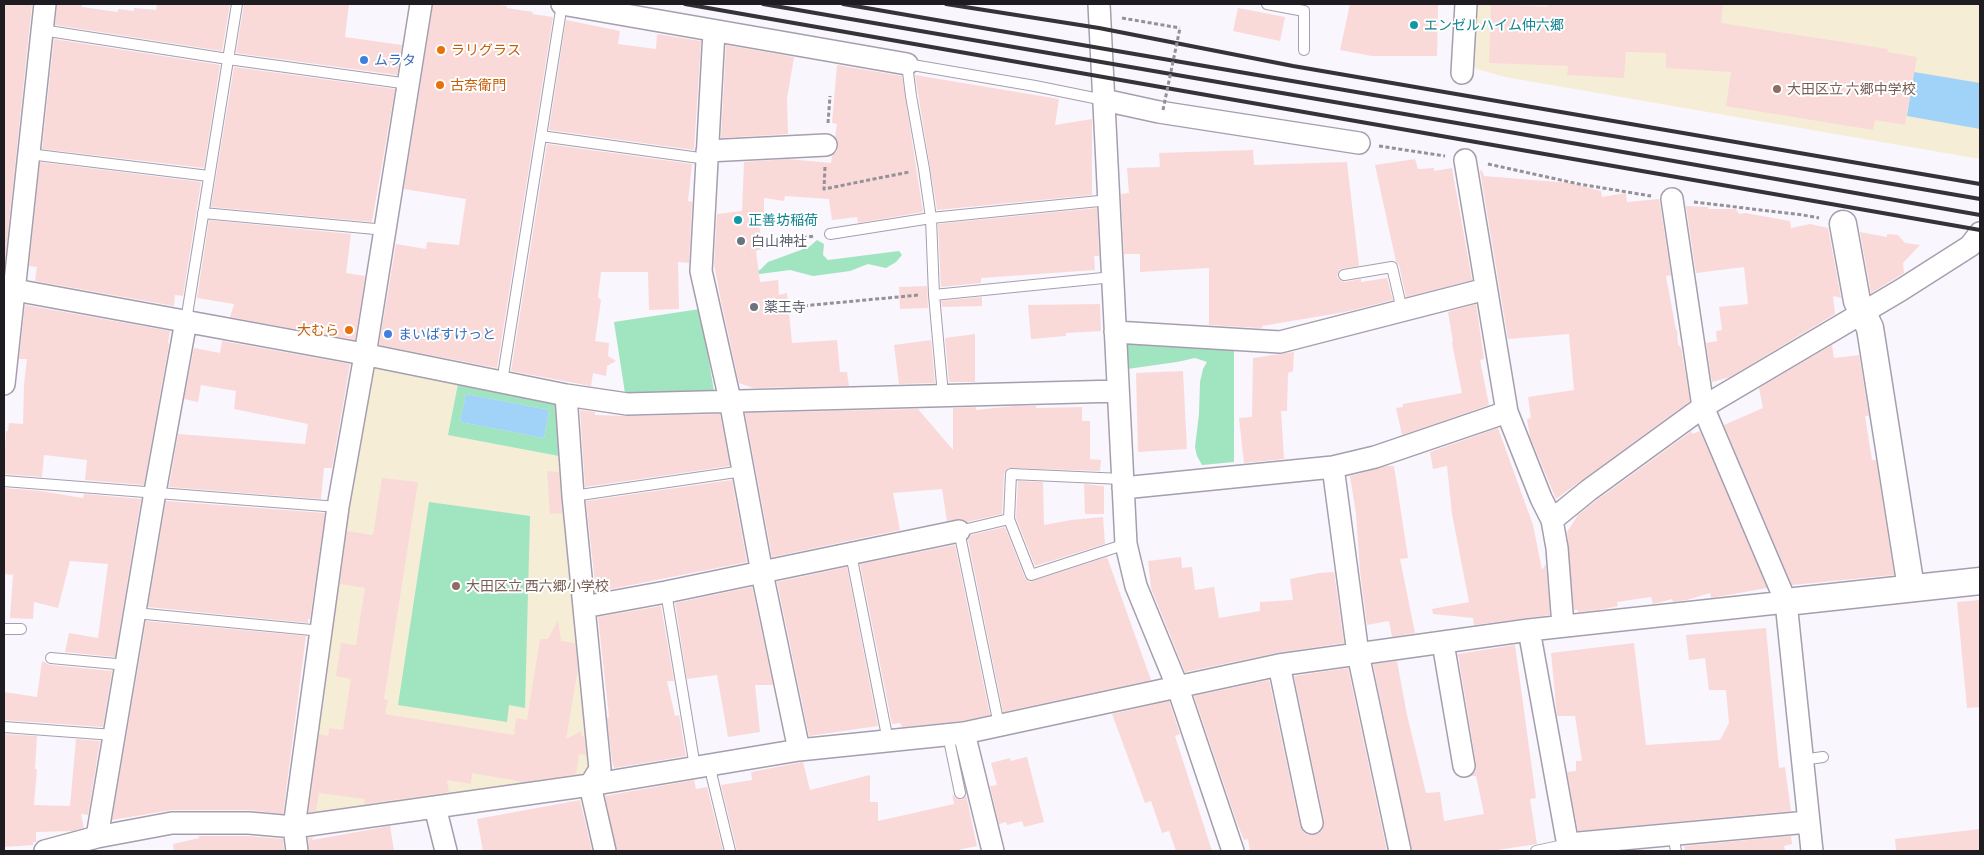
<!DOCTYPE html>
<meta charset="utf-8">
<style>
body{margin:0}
#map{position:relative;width:1984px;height:855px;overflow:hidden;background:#f9f6fd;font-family:Barlow,sans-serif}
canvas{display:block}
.frame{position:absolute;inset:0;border:5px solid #1e1b21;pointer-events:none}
</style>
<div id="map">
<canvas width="1984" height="855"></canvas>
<div class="frame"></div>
</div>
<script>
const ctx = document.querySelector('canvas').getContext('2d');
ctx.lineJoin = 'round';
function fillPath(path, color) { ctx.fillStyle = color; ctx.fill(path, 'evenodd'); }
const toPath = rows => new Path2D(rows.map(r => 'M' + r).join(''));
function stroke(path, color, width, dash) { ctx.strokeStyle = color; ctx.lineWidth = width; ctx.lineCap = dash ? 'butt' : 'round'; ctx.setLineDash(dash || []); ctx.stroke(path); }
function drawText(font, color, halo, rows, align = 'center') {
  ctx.font = font + ' Barlow,"Noto Sans JP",sans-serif'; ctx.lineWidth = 4; ctx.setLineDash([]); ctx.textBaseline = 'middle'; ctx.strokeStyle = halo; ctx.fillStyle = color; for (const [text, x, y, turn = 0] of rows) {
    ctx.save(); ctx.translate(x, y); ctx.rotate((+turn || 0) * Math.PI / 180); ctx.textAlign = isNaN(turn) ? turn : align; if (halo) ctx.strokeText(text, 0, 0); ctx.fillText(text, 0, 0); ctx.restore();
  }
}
fillPath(toPath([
 [1475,4,1980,4,1980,159,1505,77,1477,69,1470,66],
 [380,361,563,402,591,771,582,778,307,817,300,811,370,368]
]), '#f6edd7');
fillPath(toPath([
 [817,240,824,244,823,255,828,260,899,251,902,255,896,262,886,268,868,264,850,271,813,276,790,270,729,278,730,273,760,270,768,262,809,247],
 [700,309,714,391,625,393,614,322],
 [1122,338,1234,345,1234,462,1202,465,1197,456,1195,447,1199,414,1200,382,1203,369,1207,362,1195,358,1177,362,1127,369],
 [458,384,560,404,559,456,448,435],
 [466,394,549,410,544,438,460,422],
 [429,502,530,516,525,708,509,705,507,722,398,705]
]), '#a0e4c0');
fillPath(toPath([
 [1914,72,1980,83,1980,129,1907,116],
 [466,394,549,410,544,438,460,422]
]), '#a1d2f7');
fillPath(toPath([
 [4,4,32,4,5,261,4,261],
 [57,4,82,4,82,7,118,12,118,9,134,11,134,8,156,10,157,4,230,4,222,51,55,25],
 [244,4,349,4,345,37,402,45,397,75,236,53],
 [433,4,495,4,507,6,507,8,533,12,532,14,553,17,497,368,379,345,396,244,426,249,427,242,459,245,466,199,404,189],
 [1350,4,1438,4,1437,56,1372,56,1340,50],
 [1491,4,1548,7,1548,4,1723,4,1721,23,1888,49,1887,52,1917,57,1905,125,1875,120,1873,130,1726,106,1731,72,1666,68,1666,53,1626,52,1624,78,1567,75,1568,66,1489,63],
 [1238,8,1285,17,1280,41,1233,31],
 [566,20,620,31,618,44,656,49,657,34,701,41,694,150,549,130],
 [54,39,220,65,204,168,42,149],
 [726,45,794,57,787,99,788,134,721,138],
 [837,65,902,76,923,212,858,223,857,217,832,220,829,199,785,196,784,201,764,198,764,222,759,222,762,249,756,251,760,282,778,280,779,295,787,293,792,343,837,340,840,372,847,372,849,386,753,388,739,383,721,301,714,264,717,214,742,211,744,162,788,159,831,163,832,156,837,151,838,145,835,137,837,124,832,123],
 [234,67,395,89,372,222,211,207],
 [915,75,1059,99,1055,125,1092,119,1092,195,937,210],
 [547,144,692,164,688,201,692,202,689,263,678,262,679,309,649,310,648,272,601,272,598,297,601,300,595,341,609,343,608,356,616,361,607,366,606,376,593,373,591,386,511,371],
 [1253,150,1254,165,1347,162,1359,266,1340,269,1337,277,1341,281,1345,282,1361,279,1361,282,1387,278,1393,300,1345,312,1262,326,1262,328,1209,325,1209,268,1140,272,1140,254,1124,254,1121,194,1129,193,1127,168,1160,167,1159,153],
 [1415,159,1418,169,1434,168,1434,171,1452,168,1472,280,1406,297,1399,265,1396,262,1375,165],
 [40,162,201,182,183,296,175,295,174,306,35,281,37,267,29,266],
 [1482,170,1484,176,1570,183,1601,191,1602,197,1626,193,1627,202,1659,199,1660,204,1671,275,1666,276,1676,330,1677,330,1678,345,1681,347,1690,401,1556,499,1530,437,1527,419,1531,418,1528,397,1574,390,1569,334,1508,339,1480,171],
 [1686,206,1708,207,1708,209,1736,209,1739,214,1745,213,1790,221,1791,228,1810,224,1828,228,1841,298,1833,296,1835,314,1730,377,1712,382,1706,343,1717,341,1716,331,1722,330,1719,307,1748,304,1744,267,1696,273],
 [1097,208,1099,256,1094,256,1095,270,981,278,981,283,941,287,938,224],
 [209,220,351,234,346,273,365,276,355,340,230,317,234,304,197,298],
 [1860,232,1887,237,1887,234,1898,235,1905,243,1920,245,1903,263,1904,273,1871,293],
 [927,286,928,308,900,309,899,287],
 [982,297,982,306,942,307,941,301],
 [1100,304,1101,331,1066,333,1066,336,1031,339,1028,305],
 [1476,304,1484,359,1480,360,1489,405,1402,435,1396,408,1403,407,1403,404,1462,393,1452,343,1453,342,1448,312],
 [25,305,170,331,168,343,169,344,144,485,85,480,87,460,44,455,42,477,4,474,6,431,8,431,9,423,23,424,24,384,27,359,19,359],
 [975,334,975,382,949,382,945,338],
 [931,340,935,383,899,384,894,345],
 [222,341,350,364,332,468,324,468,321,499,169,487,178,434,305,444,308,424,234,409,236,391,201,385,198,402,184,399,194,348,220,353],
 [1832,345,1834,358,1859,355,1869,416,1865,416,1872,460,1876,460,1894,575,1792,585,1724,425,1763,408,1759,388],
 [1294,352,1293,371,1288,373,1287,411,1281,411,1284,459,1244,463,1239,418,1252,417,1253,358],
 [1183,371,1187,449,1138,452,1136,373],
 [1014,406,1036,406,1036,408,1082,407,1082,421,1090,421,1090,459,1101,460,1100,471,1008,468,1004,474,1002,514,967,522,962,519,947,521,942,489,893,493,900,530,772,557,745,413,918,409,953,450,953,408,976,407,976,410],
 [580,410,595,412,595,415,627,416,720,414,730,466,585,487],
 [1498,428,1533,525,1542,570,1546,564,1550,615,1474,625,1473,618,1433,614,1432,609,1469,602,1452,514,1447,466,1433,469,1430,452],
 [1692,431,1692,434,1700,431,1767,588,1711,598,1710,593,1687,600,1673,602,1672,599,1653,604,1651,597,1617,602,1618,606,1599,610,1578,612,1578,610,1574,610,1567,532,1578,515,1597,500],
 [1386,466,1394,466,1408,558,1400,559,1415,633,1392,637,1389,621,1367,625,1360,571,1356,514,1350,476],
 [547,471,559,472,562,513,550,514],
 [382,478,418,482,384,699,388,700,385,714,514,735,516,718,527,720,540,639,548,639,558,620,561,641,575,643,578,669,566,739,582,731,581,736,584,736,586,755,579,754,576,774,523,782,472,773,471,784,447,780,449,792,364,804,365,799,319,793,316,811,309,812,319,734,328,736,329,728,343,730,351,679,336,676,341,643,356,645,365,588,340,584,347,531,373,535],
 [732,480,747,562,596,592,586,501],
 [1018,481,1043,482,1044,525,1071,520,1103,517,1105,544,1035,566,1016,518],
 [1084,484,1104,486,1104,514,1085,514],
 [4,488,41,491,83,498,84,494,141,499,115,657,65,652,69,633,98,638,108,564,70,561,58,608,34,602,33,619,10,618,13,575,4,574],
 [166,501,325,513,310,619,308,619,308,623,148,607],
 [1005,527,1025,578,1029,582,1107,557,1151,680,1003,712,968,540,971,535],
 [955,545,990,715,962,721,902,727,900,723,892,724,860,564],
 [1181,557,1182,568,1192,567,1195,590,1214,587,1219,618,1260,611,1260,602,1293,600,1290,579,1319,573,1334,572,1344,643,1276,653,1185,672,1151,588,1148,561],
 [847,567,878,726,809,736,777,582],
 [752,587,773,685,755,685,760,732,728,737,717,675,687,679,675,603],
 [1980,600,1980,707,1967,708,1957,602],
 [661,606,674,681,667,681,675,716,679,715,686,756,614,768,612,760,607,718,609,717,598,617],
 [146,621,306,636,283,814,249,810,172,810,112,820],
 [1766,628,1779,768,1785,767,1791,811,1578,831,1567,772,1576,771,1576,761,1582,761,1575,716,1557,716,1551,653,1634,643,1646,745,1720,740,1729,723,1726,690,1709,690,1705,658,1689,660,1686,635],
 [1515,645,1536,798,1530,799,1537,844,1491,851,1412,851,1373,664,1397,661,1407,715,1426,793,1440,792,1444,821,1484,814,1476,776,1470,776,1476,771,1476,764,1458,654],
 [42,661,50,665,112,671,103,727,4,720,4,692,37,697],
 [1348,668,1387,851,1250,851,1248,839,1244,840,1237,823,1194,696,1269,680,1300,826,1303,832,1308,835,1314,835,1321,832,1324,826,1324,820,1294,676],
 [1169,701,1180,734,1175,736,1212,851,1176,851,1169,831,1162,833,1151,801,1145,803,1112,714],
 [4,734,37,736,35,769,37,769,34,805,70,806,76,739,100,741,88,815,81,814,84,828,73,831,36,832,36,842,33,842,33,845,4,847],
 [1027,757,1044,822,1024,827,1022,821,1007,825,1006,822,999,824,990,786,997,785,991,763,1010,758,1010,761],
 [803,762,810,790,870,775,870,802,878,802,878,821,954,804,952,795,961,800,966,795,977,846,953,851,737,851,721,785,752,780,751,772],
 [694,780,696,789,707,787,723,851,617,851,605,796],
 [580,800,592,851,483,851,477,819],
 [390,826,394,851,309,851,308,838,313,837,312,840],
 [1980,829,1980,851,1896,851,1895,839],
 [199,836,248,836,283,839,284,851,174,851,173,844,199,838],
 [1791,836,1792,844,1784,846,1785,851,1685,851,1684,846]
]), '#fadad8');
const service = toPath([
 [1267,4,1304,11,1304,50],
 [42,30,228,59,409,84],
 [541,136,707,159],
 [29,154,209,176],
 [203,213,386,230],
 [830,234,931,218,1109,200],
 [1344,275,1392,267,1402,310],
 [934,295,1113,277],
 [186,321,237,4],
 [502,382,562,4],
 [943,395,934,295,931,218,924,169,911,96,907,64,1035,86,1104,100],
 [4,481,338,507],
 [573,496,743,471],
 [1009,519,1011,474,1122,479],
 [851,554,888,741],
 [666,592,695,767],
 [135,613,322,631],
 [4,629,21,629],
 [51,658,127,665],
 [999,725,959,531,1009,519,1031,575,1126,544],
 [4,727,114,735],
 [948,735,960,793],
 [1802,760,1823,757],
 [711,765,712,777,730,851],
 [1673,834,1676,851],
 [1536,851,1568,844]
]);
const minor = toPath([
 [562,4,907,64],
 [1099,4,1126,544,1136,586,1178,688,1233,851],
 [714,31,701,271,730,400,762,573,799,750],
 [1462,73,1466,4],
 [1104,100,1159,112,1359,143],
 [707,151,826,145],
 [1465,160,1507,412,1541,498,1552,520],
 [1672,199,1703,407,1786,602,1812,851],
 [4,288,353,352,566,395,627,404,1118,391],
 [1115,332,1280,342,1486,289],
 [4,384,45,4],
 [566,395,573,496,600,769,590,785,605,851],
 [1333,467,1358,654,1400,851],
 [1123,488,1333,467,1375,457,1507,412],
 [584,607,666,592,959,531],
 [1563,626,1557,548,1552,520,1589,490,1703,407,1901,290,1970,246,1980,233],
 [1529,630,1569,851],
 [1443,643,1464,766],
 [1279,665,1312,823],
 [964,733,993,851],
 [435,807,446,851],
 [97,837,155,492,186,321],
 [1568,844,1808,822],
 [45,851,97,837,172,823,249,823,294,827,590,785,799,750,964,733,1279,665,1529,630,1786,602],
 [297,851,294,827,338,507,365,355,421,4]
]);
const tertiary = toPath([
 [1843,224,1857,301,1870,328,1911,588],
 [1786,602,1980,581]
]);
stroke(service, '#a69eae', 12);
stroke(minor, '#a69eae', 24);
stroke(tertiary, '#a69eae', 29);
stroke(toPath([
 [1122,18,1180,28],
 [828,123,830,96],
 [1379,146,1445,156],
 [1488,164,1579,184,1651,196],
 [825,167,824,189,909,172],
 [1694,202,1803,215,1819,218],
 [764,243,815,236],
 [791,307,919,295]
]), '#949198', 3, [4, 2.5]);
stroke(service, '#fff', 10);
stroke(minor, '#fff', 21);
stroke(tertiary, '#fff', 26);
stroke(toPath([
 [685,4,1980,230],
 [763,4,1515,133,1980,215],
 [843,4,1980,199],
 [946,4,1099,28,1293,66,1980,184]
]), '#353238', 4);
stroke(toPath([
 [1163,110,1180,28]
]), '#949198', 3, [4, 2.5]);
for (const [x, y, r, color] of [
 [1414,25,5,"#0f9aa8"],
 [441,50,5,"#e8710a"],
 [364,60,5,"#3f7fe0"],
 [440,85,5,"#e8710a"],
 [1777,89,5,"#8d6e63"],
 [738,220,5,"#0f9aa8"],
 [741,241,5,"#6b7280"],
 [754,307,5,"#6b7280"],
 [349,330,5,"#e8710a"],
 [388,334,5,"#3f7fe0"],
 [456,586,5,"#8d6e63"]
]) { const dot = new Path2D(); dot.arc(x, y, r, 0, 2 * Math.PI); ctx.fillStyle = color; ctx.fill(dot); stroke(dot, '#fff', 2); }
drawText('14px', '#0d838f', '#fff', [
 ["エンゼルハイム仲六郷",1424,25],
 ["正善坊稲荷",748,220]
], 'left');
drawText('14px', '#c56008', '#fff', [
 ["ラリグラス",451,50],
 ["古奈衛門",450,85],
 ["大むら",339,330,"right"]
], 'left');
drawText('14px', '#366cbe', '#fff', [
 ["ムラタ",374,60],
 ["まいばすけっと",398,334]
], 'left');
drawText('14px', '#785e54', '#fff', [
 ["大田区立 六郷中学校",1787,89],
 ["大田区立 西六郷小学校",466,586]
], 'left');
drawText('14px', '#5b616d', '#fff', [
 ["白山神社",751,241],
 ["薬王寺",764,307]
], 'left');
</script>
